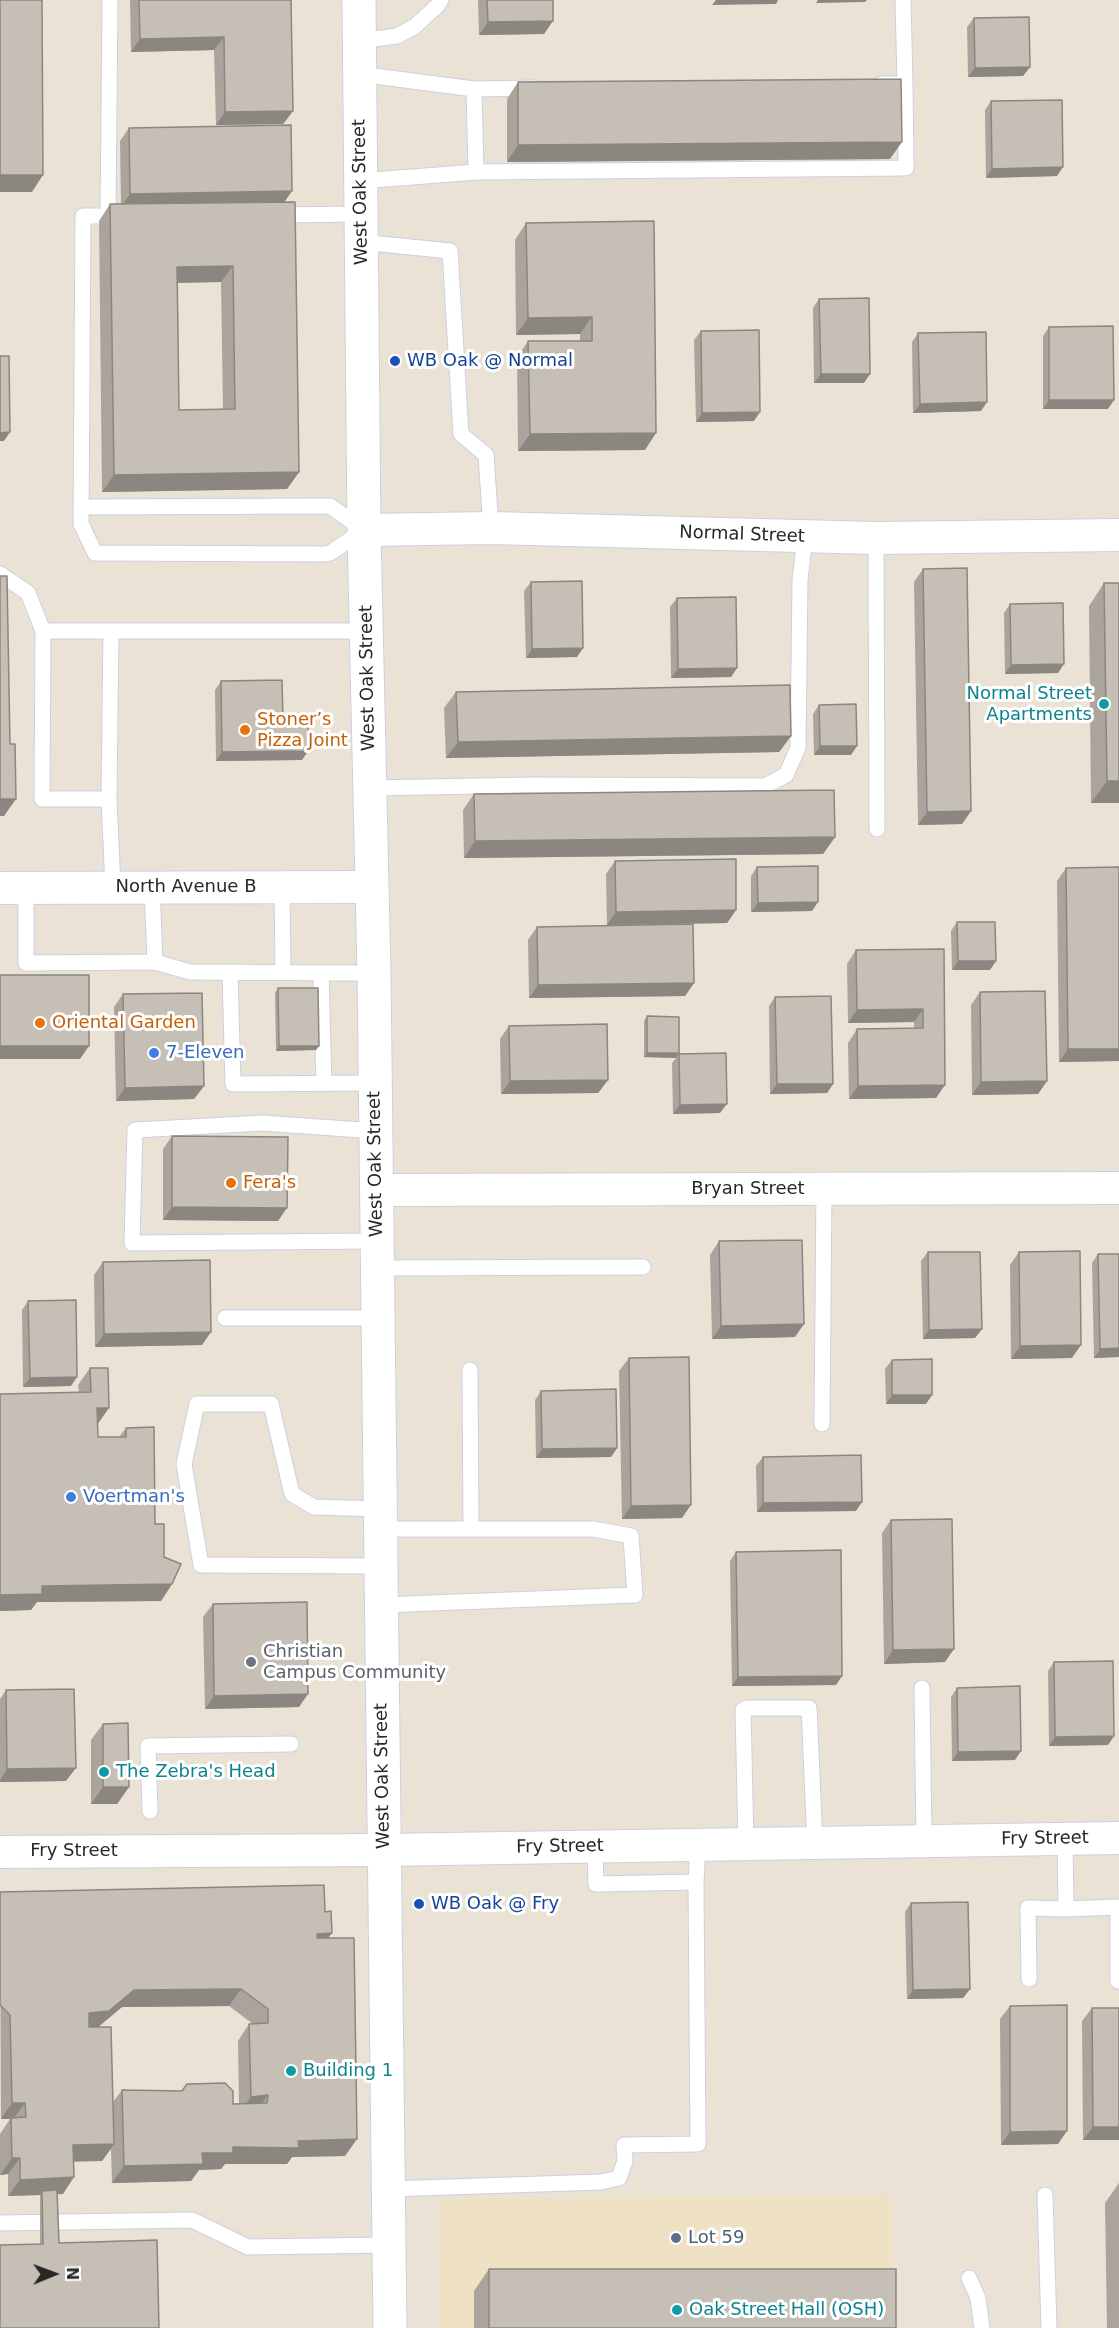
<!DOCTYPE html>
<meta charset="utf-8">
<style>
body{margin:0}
#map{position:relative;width:1119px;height:2328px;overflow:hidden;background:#ebe2d6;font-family:"DejaVu Sans",sans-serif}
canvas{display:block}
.north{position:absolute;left:24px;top:2244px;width:60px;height:60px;-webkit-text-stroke:4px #fff;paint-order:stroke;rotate:89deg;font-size:16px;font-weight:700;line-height:24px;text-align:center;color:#272727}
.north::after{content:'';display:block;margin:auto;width:21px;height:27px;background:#272727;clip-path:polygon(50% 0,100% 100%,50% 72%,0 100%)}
</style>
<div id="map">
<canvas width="1119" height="2328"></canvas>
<div class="north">N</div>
</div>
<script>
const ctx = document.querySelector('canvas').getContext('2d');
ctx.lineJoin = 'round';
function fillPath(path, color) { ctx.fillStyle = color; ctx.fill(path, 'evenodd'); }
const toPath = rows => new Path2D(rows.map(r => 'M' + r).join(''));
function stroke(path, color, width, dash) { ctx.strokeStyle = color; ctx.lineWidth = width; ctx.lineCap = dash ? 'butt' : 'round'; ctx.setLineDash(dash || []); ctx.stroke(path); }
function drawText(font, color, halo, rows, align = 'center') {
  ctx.font = font + ' "DejaVu Sans",sans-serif'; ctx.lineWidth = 6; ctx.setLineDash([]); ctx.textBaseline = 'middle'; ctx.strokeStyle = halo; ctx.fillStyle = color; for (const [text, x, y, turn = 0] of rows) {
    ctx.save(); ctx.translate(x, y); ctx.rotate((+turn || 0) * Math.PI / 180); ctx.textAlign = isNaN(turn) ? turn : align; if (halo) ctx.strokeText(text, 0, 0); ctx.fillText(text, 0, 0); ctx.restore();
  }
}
fillPath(toPath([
 [892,2195,893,2328,440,2328,438,2199]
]), '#efe1c3');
const service = toPath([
 [903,0,905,84],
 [359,41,397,36,414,27,437,6,441,0],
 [359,74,474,89,534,88],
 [474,89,476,172],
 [361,181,476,172,906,168,905,84,882,84],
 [276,215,361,214],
 [108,216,110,0],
 [361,242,450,251,461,434,486,455,491,528],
 [81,507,330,506,364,530,330,553,324,554,95,553,81,524,83,216,123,216],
 [876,538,877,829],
 [0,574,28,593,43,631,42,799,109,799,113,887],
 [43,631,111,631,109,799],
 [111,631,367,631],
 [370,788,533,785,765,786,786,775,798,748,800,580,805,537],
 [152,887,155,962,190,972,374,973],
 [282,887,283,972],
 [26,888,26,963,155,962],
 [230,972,233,1084,375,1083],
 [321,973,324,1083],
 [376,1131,262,1123,135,1130,132,1243,377,1241],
 [377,1268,643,1267],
 [225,1318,378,1318],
 [470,1370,471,1529],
 [822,1424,824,1188],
 [380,1509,314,1507,292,1494,271,1404,197,1404,184,1464,201,1565,381,1566],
 [380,1529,593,1529,631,1536,635,1595,382,1605],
 [922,1688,924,1841],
 [150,1811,148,1746,291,1744],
 [1065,1839,1066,1909,1118,1907,1118,1981],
 [746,1844,743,1710,747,1708,809,1708,815,1843],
 [696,1882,698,1845],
 [1029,1979,1028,1908,1066,1909],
 [388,2189,601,2182,619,2178,625,2161,624,2145,698,2144,696,1882,596,1884,595,1846],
 [1045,2195,1049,2328],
 [0,2223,192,2220,248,2247,389,2245],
 [969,2278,978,2298,982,2328]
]);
const minor = toPath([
 [364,530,491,528,876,538,1119,535],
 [0,888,372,887],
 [377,1190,1119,1188],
 [0,1852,384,1850,1119,1838]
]);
const secondary = toPath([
 [359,0,364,530,374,973,390,2328]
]);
stroke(service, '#cbd0e2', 17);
stroke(minor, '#cbd0e2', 34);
stroke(secondary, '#cbd0e2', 35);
stroke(service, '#fff', 15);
stroke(minor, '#fff', 32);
stroke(secondary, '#fff', 33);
fillPath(toPath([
 [130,0,291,0,293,111,283,124,216,125,214,50,131,52],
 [478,0,553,0,544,34,479,35],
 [974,18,1030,67,1023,76,968,77,967,27],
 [518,82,890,159,507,162,507,99],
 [991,101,1057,176,986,178,985,110],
 [129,128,292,191,284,202,299,472,287,489,102,492,99,221,110,204,121,204,120,141],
 [221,282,223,409,179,410,178,283],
 [654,221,645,450,518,451,517,358,528,341,580,341,580,334,516,335,515,240,526,223],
 [819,299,864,383,814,383,813,308],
 [1049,327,1108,409,1043,409,1043,336],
 [701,331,754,421,696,422,694,340],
 [918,333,981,411,913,413,912,342],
 [923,569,971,811,962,824,918,825,914,582],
 [531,582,583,648,577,657,526,658,524,591],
 [1104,583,1119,803,1091,803,1089,606],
 [677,598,737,668,731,677,671,678,670,607],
 [1010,604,1058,673,1005,674,1004,613],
 [221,681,283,720,308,751,302,760,216,761,215,690],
 [456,692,791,736,779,752,446,758,444,708],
 [819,705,851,755,814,755,813,714],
 [474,794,835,837,823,854,464,858,463,810],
 [615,861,736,910,727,923,607,925,606,874],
 [757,867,812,911,751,912,751,876],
 [1119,867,1119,1061,1059,1062,1057,881,1066,868],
 [957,922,990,970,952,970,951,931],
 [537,927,694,983,685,996,529,998,528,940],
 [944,949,936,1098,849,1099,848,1043,857,1029,914,1028,914,1022,848,1023,847,964,856,950],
 [278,988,316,1050,276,1051,275,993],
 [980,992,1047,1081,1038,1094,972,1095,971,1005],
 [123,994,204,1086,194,1099,116,1101,114,1007],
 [775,997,833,1084,827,1093,770,1094,769,1006],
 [647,1016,679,1053,676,1058,644,1057,644,1021],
 [509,1026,608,1080,598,1093,501,1094,500,1039],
 [679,1054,720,1113,673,1114,672,1063],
 [172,1136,278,1221,163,1220,163,1149],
 [719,1241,795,1337,712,1339,710,1255],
 [928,1252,982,1329,975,1338,923,1339,921,1261],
 [1019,1252,1072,1358,1011,1359,1010,1265],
 [1098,1254,1119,1357,1094,1358,1092,1263],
 [103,1262,202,1345,95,1347,94,1275],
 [28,1301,71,1386,23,1387,22,1310],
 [629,1358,682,1518,622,1519,619,1371],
 [892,1360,926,1404,886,1404,885,1369],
 [90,1368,97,1425,98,1437,119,1437,126,1428,172,1584,161,1601,37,1602,31,1610,0,1611,0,1394,79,1392,78,1385],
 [541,1391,617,1448,611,1457,536,1458,535,1400],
 [763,1457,856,1511,757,1512,756,1466],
 [891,1520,945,1662,884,1664,882,1533],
 [736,1552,836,1685,732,1686,730,1561],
 [213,1604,299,1707,205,1709,203,1617],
 [1054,1662,1114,1736,1108,1745,1049,1746,1048,1671],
 [957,1688,1015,1760,952,1761,951,1697],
 [6,1690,66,1781,0,1782,0,1699],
 [103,1724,129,1787,117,1804,91,1804,91,1740],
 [0,1892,325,1912,345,2156,292,2157,287,2164,225,2164,221,2169,199,2170,191,2181,112,2183,111,2149,102,2161,74,2161,63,2194,57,2194,59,2243,40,2244,40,2195,8,2196,8,2174,0,2175,0,2134,10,2119,1,2119],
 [229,2006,253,2024,249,2024,238,2041,239,2104,233,2104,122,2090,113,2102,98,2027,122,2007],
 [911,1903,970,1989,963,1998,907,1999,905,1912],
 [1010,2006,1058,2144,1001,2145,1000,2019],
 [1092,2008,1119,2008,1119,2140,1083,2140,1082,2021],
 [1119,2183,1119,2328,1107,2328,1105,2203],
 [489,2269,896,2328,474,2328,474,2291]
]), '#aaa49d');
fillPath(toPath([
 [716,0,778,0,776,4,712,5],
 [818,0,867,0,865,2,816,3],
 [553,21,544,34,479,35,488,22],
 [224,37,214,50,131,52,140,39],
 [1030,67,1023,76,968,77,975,68],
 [293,111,283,124,216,125,225,112],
 [902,142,890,159,507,162,518,145],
 [1063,167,1057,176,986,178,992,169],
 [0,175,43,175,32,192,0,192],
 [292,191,283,204,121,207,130,194],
 [233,266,221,282,166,283,177,267],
 [592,317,580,334,516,335,528,318],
 [821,374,870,374,864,383,814,383],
 [1049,400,1114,400,1108,409,1043,409],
 [987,402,981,411,913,413,920,404],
 [760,412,754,421,696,422,702,413],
 [10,432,4,441,0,441,0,433],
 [656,433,645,450,518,451,530,434],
 [299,472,287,489,102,492,114,475],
 [583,648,577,657,526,658,532,649],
 [1064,664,1058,673,1005,674,1011,665],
 [737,668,731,677,671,678,678,669],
 [791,736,779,752,446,758,458,742],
 [820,746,857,746,851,755,814,755],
 [308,751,302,760,216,761,222,752],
 [1107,781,1119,781,1119,803,1091,803],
 [0,799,16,799,4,816,0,816],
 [971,811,962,824,918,825,927,812],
 [835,837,823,854,464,858,475,841],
 [818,902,812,911,751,912,758,903],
 [736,910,727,923,607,925,616,912],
 [958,961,996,961,990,970,952,970],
 [694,983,685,996,529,998,538,985],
 [923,1009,914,1022,848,1023,857,1010],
 [0,1046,89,1046,80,1059,0,1059],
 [279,1046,319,1046,316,1050,276,1051],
 [1068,1049,1119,1049,1119,1061,1059,1062],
 [647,1053,679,1053,676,1058,644,1057],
 [608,1080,598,1093,501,1094,510,1081],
 [1047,1081,1038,1094,972,1095,981,1082],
 [777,1084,833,1084,827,1093,770,1094],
 [945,1085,936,1098,849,1099,858,1086],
 [204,1086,194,1099,116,1101,125,1088],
 [727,1104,720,1113,673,1114,680,1105],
 [172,1207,287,1208,278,1221,163,1220],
 [804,1324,795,1337,712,1339,721,1326],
 [982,1329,975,1338,923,1339,929,1330],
 [211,1332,202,1345,95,1347,104,1334],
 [1081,1345,1072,1358,1011,1359,1020,1346],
 [1119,1348,1119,1357,1094,1358,1100,1349],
 [77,1377,71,1386,23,1387,30,1378],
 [892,1395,932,1395,926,1404,886,1404],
 [97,1408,109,1408,97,1425],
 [617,1448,611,1457,536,1458,542,1449],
 [862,1502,856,1511,757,1512,763,1503],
 [691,1505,682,1518,622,1519,631,1506],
 [172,1584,161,1601,37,1602,31,1610,0,1611,0,1595,42,1586],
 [954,1649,945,1662,884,1664,893,1650],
 [842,1676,836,1685,732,1686,738,1677],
 [308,1694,299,1707,205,1709,214,1696],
 [1114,1736,1108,1745,1049,1746,1055,1737],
 [1021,1751,1015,1760,952,1761,958,1752],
 [76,1768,66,1781,0,1782,0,1780,7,1769],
 [103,1787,129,1787,117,1804,91,1804],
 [332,1933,320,1949,305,1950,317,1934],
 [241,1989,229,2006,122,2007,97,2028,77,2030,89,2013,134,1990],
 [970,1989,963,1998,907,1999,913,1990],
 [268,2095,256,2112,239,2113,251,2097],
 [12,2103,25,2103,13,2119,11,2118,10,2119,1,2119],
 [1093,2127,1119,2127,1119,2140,1083,2140],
 [1067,2131,1058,2144,1001,2145,1010,2132],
 [357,2139,345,2156,292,2157,287,2164,225,2164,221,2169,199,2170,191,2181,112,2183,124,2166,233,2147,298,2141],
 [114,2144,102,2161,62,2162,73,2145],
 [12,2158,20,2158,8,2174,0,2175],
 [74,2177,63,2194,43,2195,42,2191,40,2195,8,2196,20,2180]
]), '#8b867f');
const building = toPath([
 [0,0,42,0,43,175,0,175,0,0],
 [139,0,291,0,293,111,225,112,224,37,140,39,139,0],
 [487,0,553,0,553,21,488,22,487,0],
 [1029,17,1030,67,975,68,974,18,1029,17],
 [901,79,902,142,518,145,518,82,901,79],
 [1062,100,1063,167,992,169,991,101,1062,100],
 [291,125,292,191,130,194,129,128,291,125],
 [295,202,299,472,114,475,110,204,295,202],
 [233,266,235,409,179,410,177,267,233,266],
 [654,221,656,433,530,434,528,341,592,341,592,317,528,318,526,223,654,221],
 [869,298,870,374,821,374,819,299,869,298],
 [1113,326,1114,400,1049,400,1049,327,1113,326],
 [759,330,760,412,702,413,701,331,759,330],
 [986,332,987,402,920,404,918,333,986,332],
 [0,356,9,356,10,432,0,433,0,356],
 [967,568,971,811,927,812,923,569,967,568],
 [0,576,7,576,10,744,15,744,16,799,0,799,0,576],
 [582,581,583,648,532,649,531,582,582,581],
 [1104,583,1119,583,1119,781,1107,781,1104,583],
 [736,597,737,668,678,669,677,598,736,597],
 [1063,603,1064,664,1011,665,1010,604,1063,603],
 [282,680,283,720,308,720,308,751,222,752,221,681,282,680],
 [790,685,791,736,458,742,456,692,790,685],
 [856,704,857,746,820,746,819,705,856,704],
 [834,790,835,837,475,841,474,794,834,790],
 [736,859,736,910,616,912,615,861,736,859],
 [818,866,818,902,758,903,757,867,818,866],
 [1119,867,1119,1049,1068,1049,1066,868,1119,867],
 [957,922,995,922,996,961,958,961,957,922],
 [693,924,694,983,538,985,537,927,693,924],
 [944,949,945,1085,858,1086,857,1029,923,1028,923,1009,857,1010,856,950,944,949],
 [0,975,89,975,89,1046,0,1046,0,975],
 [278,988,318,988,319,1046,279,1046,278,988],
 [1045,991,1047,1081,981,1082,980,992,1045,991],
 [202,993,204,1086,125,1088,123,994,202,993],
 [831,996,833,1084,777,1084,775,997,831,996],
 [647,1016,679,1017,679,1053,647,1053,647,1016],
 [607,1024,608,1080,510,1081,509,1026,607,1024],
 [726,1053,727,1104,680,1105,679,1054,726,1053],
 [172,1136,288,1137,287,1208,172,1207,172,1136],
 [802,1240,804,1324,721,1326,719,1241,802,1240],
 [1080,1251,1081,1345,1020,1346,1019,1252,1080,1251],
 [928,1252,980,1252,982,1329,929,1330,928,1252],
 [1098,1254,1119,1254,1119,1348,1100,1349,1098,1254],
 [210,1260,211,1332,104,1334,103,1262,210,1260],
 [76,1300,77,1377,30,1378,28,1301,76,1300],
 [689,1357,691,1505,631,1506,629,1358,689,1357],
 [932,1359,932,1395,892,1395,892,1360,932,1359],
 [90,1368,108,1368,109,1408,97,1408,98,1437,126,1437,126,1428,154,1427,155,1524,164,1524,164,1557,181,1564,172,1584,42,1586,42,1594,0,1595,0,1394,91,1392,90,1368],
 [616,1389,617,1448,542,1449,541,1391,616,1389],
 [861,1455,862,1502,763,1503,763,1457,861,1455],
 [952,1519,954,1649,893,1650,891,1520,952,1519],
 [841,1550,842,1676,738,1677,736,1552,841,1550],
 [307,1602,308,1694,214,1696,213,1604,307,1602],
 [1113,1661,1114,1736,1055,1737,1054,1662,1113,1661],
 [1020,1686,1021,1751,958,1752,957,1688,1020,1686],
 [74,1689,76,1768,7,1769,6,1690,74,1689],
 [128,1723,129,1787,103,1787,103,1724,128,1723],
 [324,1885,325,1912,331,1911,332,1933,317,1934,317,1938,354,1938,357,2139,298,2141,299,2148,233,2147,233,2153,202,2153,203,2164,124,2166,122,2090,182,2091,187,2084,225,2083,233,2091,233,2104,267,2103,268,2095,251,2097,249,2024,268,2023,268,2009,241,1989,134,1990,109,2011,89,2013,89,2027,111,2027,114,2144,73,2145,74,2177,20,2180,20,2158,12,2158,11,2118,26,2117,25,2103,12,2103,10,2015,0,2005,0,1892,324,1885],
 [968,1902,970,1989,913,1990,911,1903,968,1902],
 [1067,2005,1067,2131,1010,2132,1010,2006,1067,2005],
 [1092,2008,1119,2008,1119,2127,1093,2127,1092,2008],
 [57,2190,59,2243,157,2240,159,2328,0,2328,0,2245,43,2244,42,2191,57,2190],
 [489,2269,896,2269,896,2328,489,2328,489,2269]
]);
fillPath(building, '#c6bfb6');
stroke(building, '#8b867f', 1.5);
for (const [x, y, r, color] of [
 [395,361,6,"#1a4fb4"],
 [1104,704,6,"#0f9aa8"],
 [245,730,6,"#e8710a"],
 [40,1023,6,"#e8710a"],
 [154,1053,6,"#3f7fe0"],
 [231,1183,6,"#e8710a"],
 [71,1497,6,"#3f7fe0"],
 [251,1662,6,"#6b7280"],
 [104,1772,6,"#0f9aa8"],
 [419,1904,6,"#1a4fb4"],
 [291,2071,6,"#0f9aa8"],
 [676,2238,6,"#5c6f8a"],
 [677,2310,6,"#0f9aa8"]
]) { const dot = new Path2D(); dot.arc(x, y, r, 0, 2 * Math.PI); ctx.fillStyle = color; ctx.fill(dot); stroke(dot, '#fff', 2); }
drawText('18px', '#272727', '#fff', [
 ["West Oak Street",361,192,-91],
 ["Normal Street",742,535,2],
 ["West Oak Street",368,678,-91],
 ["North Avenue B",186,887],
 ["West Oak Street",376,1164,-91],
 ["Bryan Street",748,1189],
 ["West Oak Street",383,1776,-91],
 ["Fry Street",1045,1839,-1],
 ["Fry Street",560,1847,-1],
 ["Fry Street",74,1851]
]);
drawText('18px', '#164399', '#fff', [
 ["WB Oak @ Normal",407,361],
 ["WB Oak @ Fry",431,1904]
], 'left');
drawText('18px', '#0d838f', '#fff', [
 ["Normal Street",1092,694,"right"],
 ["Apartments",1092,715,"right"],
 ["The Zebra's Head",116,1772],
 ["Building 1",303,2071],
 ["Oak Street Hall (OSH)",689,2310]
], 'left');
drawText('18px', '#c56008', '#fff', [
 ["Stoner’s",257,720],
 ["Pizza Joint",257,741],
 ["Oriental Garden",52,1023],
 ["Fera's",243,1183]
], 'left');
drawText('18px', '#366cbe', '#fff', [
 ["7-Eleven",166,1053],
 ["Voertman's",83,1497]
], 'left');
drawText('18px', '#5b616d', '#fff', [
 ["Christian",263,1652],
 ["Campus Community",263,1673]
], 'left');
drawText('18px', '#4e5e75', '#fff', [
 ["Lot 59",688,2238]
], 'left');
</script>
